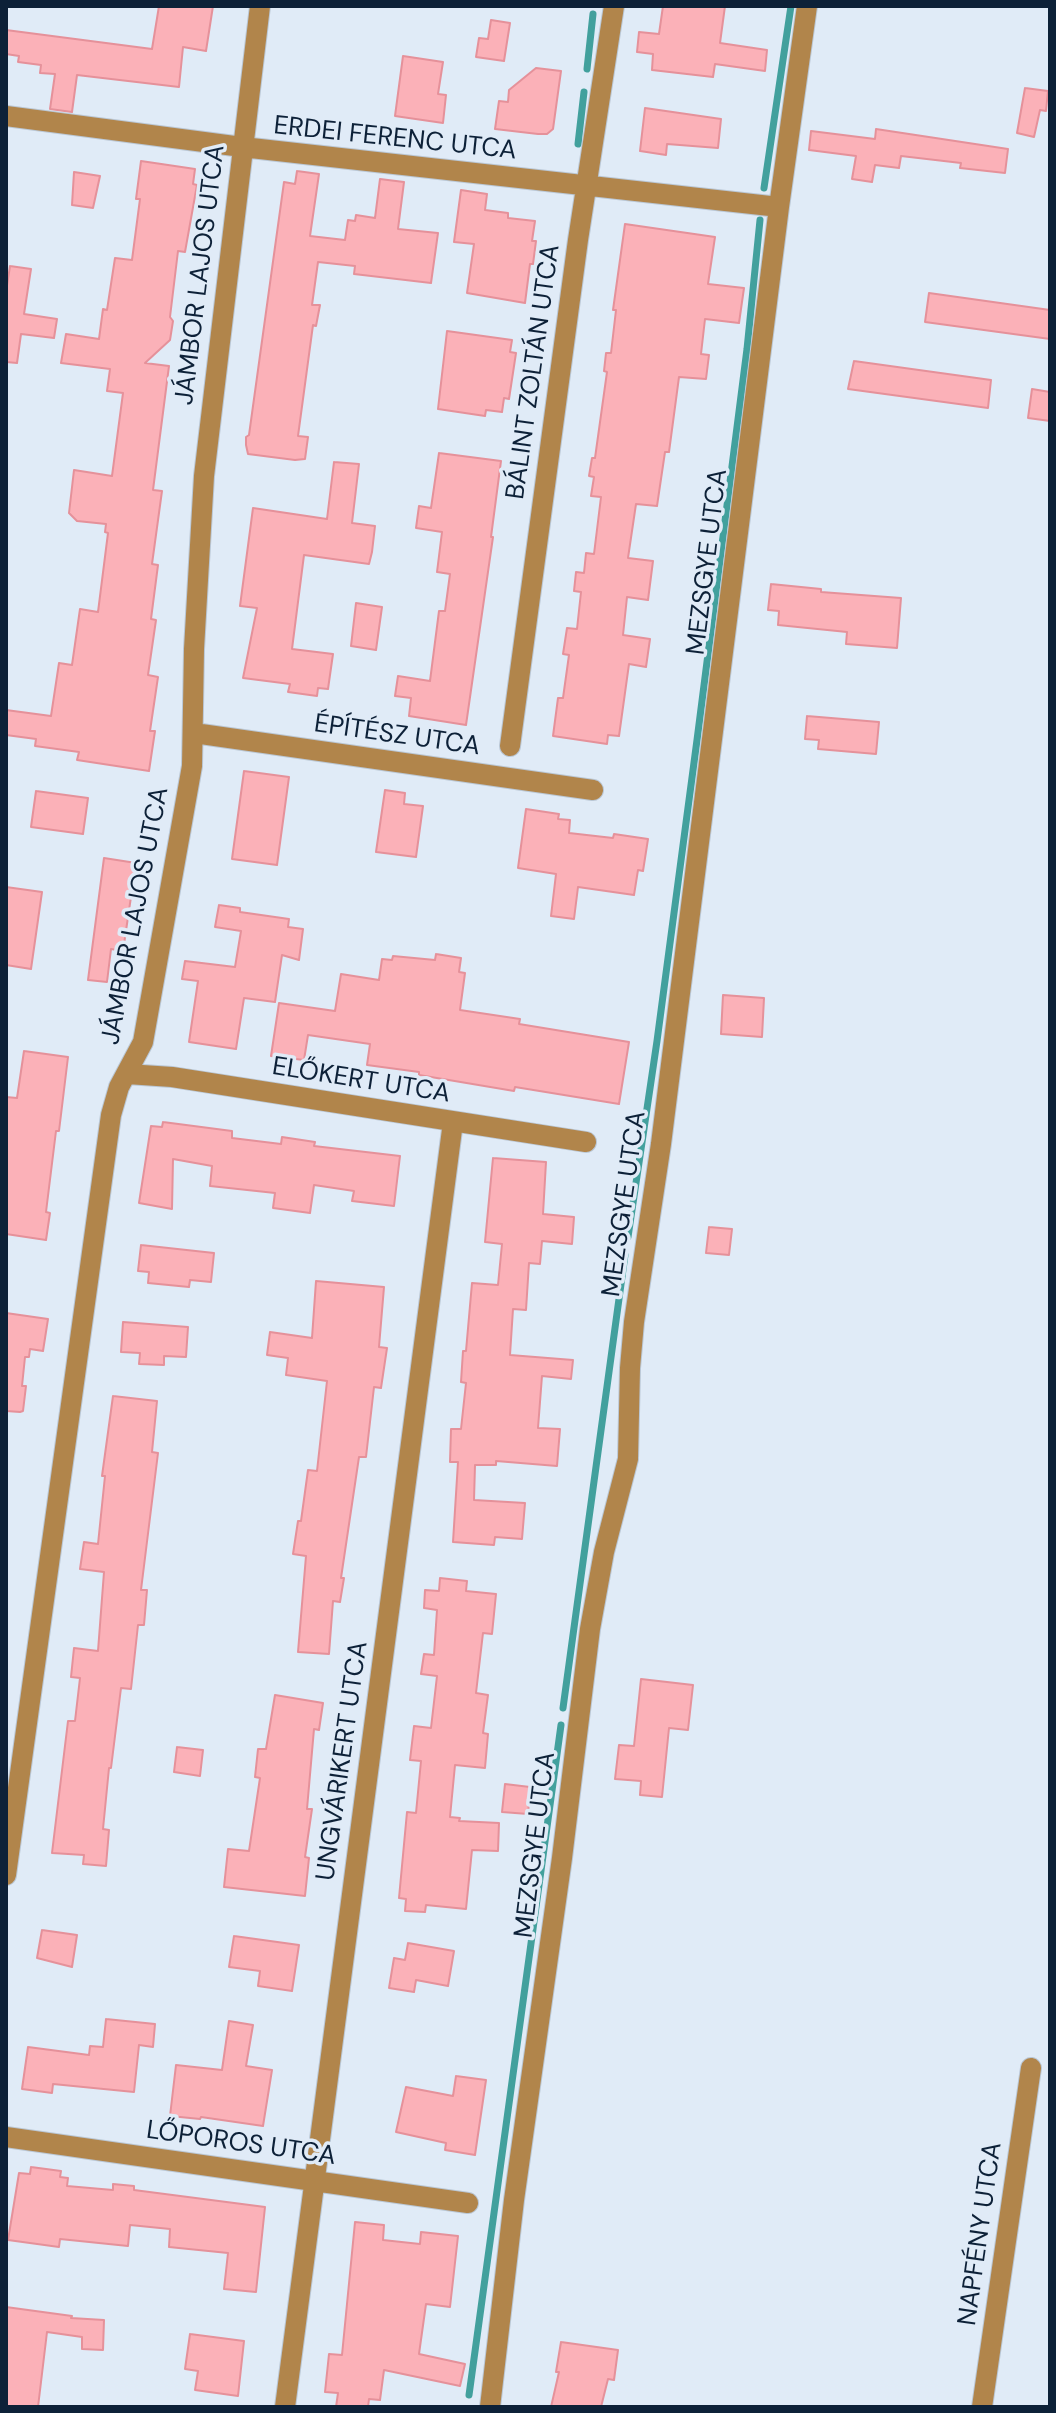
<!DOCTYPE html>
<meta charset="utf-8">
<style>
body{margin:0}
#map{position:relative;width:1056px;height:2413px;overflow:hidden;background:#e0ebf7;font-family:"DM Sans",sans-serif}
canvas{display:block}
.frame{position:absolute;inset:0;border:8px solid #0d2138;pointer-events:none}
</style>
<div id="map">
<canvas width="1056" height="2413"></canvas>
<div class="frame"></div>
</div>
<script>
const ctx = document.querySelector('canvas').getContext('2d');
ctx.lineJoin = 'round';
const toPath = rows => new Path2D(rows.map(r => 'M' + r).join(''));
function stroke(path, color, width, dash) { ctx.strokeStyle = color; ctx.lineWidth = width; ctx.lineCap = dash ? 'butt' : 'round'; ctx.setLineDash(dash || []); ctx.stroke(path); }
function fillPath(path, color) { ctx.fillStyle = color; ctx.fill(path, 'evenodd'); }
function drawText(font, color, halo, rows, align = 'center') {
  ctx.font = font + ' "DM Sans",sans-serif'; ctx.lineWidth = 7; ctx.setLineDash([]); ctx.textBaseline = 'middle'; ctx.strokeStyle = halo; ctx.fillStyle = color; for (const [text, x, y, turn = 0] of rows) {
    ctx.save(); ctx.translate(x, y); ctx.rotate((+turn || 0) * Math.PI / 180); ctx.textAlign = isNaN(turn) ? turn : align; if (halo) ctx.strokeText(text, 0, 0); ctx.fillText(text, 0, 0); ctx.restore();
  }
}
stroke(toPath([
 [587,69,593,14],
 [578,144,584,92],
 [764,188,791,6],
 [628,1237,657,1041,697,740,747,349,760,220],
 [563,1708,625,1255],
 [469,2395,561,1725]
]), '#42a09d', 7);
const building = toPath([
 [159,6,213,6,206,51,183,47,179,87,77,75,72,112,50,109,55,74,40,73,41,65,18,62,19,56,6,54,6,30,152,49,159,6],
 [663,6,725,6,720,43,767,50,765,71,715,64,713,77,652,70,653,54,637,52,639,32,659,34,663,6],
 [491,20,510,23,504,61,476,57,479,38,488,39,491,20],
 [403,56,443,62,438,94,446,95,443,123,395,116,403,56],
 [536,68,561,71,553,129,547,134,538,134,495,129,499,101,508,102,509,90,536,68],
 [1025,88,1048,91,1046,111,1040,110,1034,137,1017,133,1025,88],
 [645,108,721,119,718,148,667,144,666,155,640,151,645,108],
 [876,129,1008,149,1005,173,960,168,961,163,901,156,899,168,875,165,872,182,852,179,856,156,809,150,811,131,875,139,876,129],
 [141,161,195,169,193,184,197,185,185,252,178,251,170,317,173,321,170,340,145,363,169,366,153,490,162,491,152,564,158,565,151,619,156,620,148,675,158,677,150,731,155,731,149,771,77,760,79,752,35,746,36,739,6,735,6,710,51,716,59,663,72,665,80,609,98,612,108,533,105,532,106,524,77,521,69,513,74,470,112,476,123,393,107,391,110,369,61,363,66,334,99,339,103,309,107,310,115,258,132,260,140,199,136,199,141,161],
 [297,171,319,174,310,236,345,240,348,220,355,221,356,215,375,218,380,179,404,182,398,229,438,233,431,283,354,274,355,266,318,262,312,305,320,305,316,326,313,325,298,436,308,437,305,459,295,460,248,454,246,445,246,437,249,435,284,182,295,184,297,171],
 [74,172,100,176,93,208,72,205,74,172],
 [461,190,487,194,485,210,508,213,508,218,535,221,532,241,536,241,533,264,530,264,525,303,467,293,474,244,454,242,461,190],
 [625,224,715,237,708,284,744,288,739,323,705,319,701,354,709,355,706,379,679,377,669,452,665,452,657,506,636,504,628,558,653,561,648,600,627,597,623,635,650,639,646,667,629,664,619,736,608,735,607,744,553,736,558,698,563,698,569,655,563,654,567,628,577,629,581,592,574,591,576,572,584,573,586,553,594,554,601,497,591,496,594,477,589,476,592,458,595,458,607,372,604,371,606,353,611,353,616,310,613,310,625,224],
 [10,266,31,269,24,314,57,319,54,338,21,334,17,363,6,362,6,292,10,266],
 [929,293,1050,310,1050,339,925,322,929,293],
 [447,331,512,340,510,352,516,353,509,399,504,398,502,412,486,410,485,416,438,409,447,331],
 [854,361,991,380,988,408,848,389,854,361],
 [1032,389,1050,392,1050,421,1028,418,1032,389],
 [439,453,501,461,491,537,493,537,466,725,409,716,411,698,395,696,398,676,430,681,439,611,445,611,450,574,437,572,442,532,416,528,419,506,431,508,439,453],
 [334,462,359,464,352,523,375,526,372,552,369,564,304,555,292,649,333,654,328,689,318,688,317,696,288,692,290,684,243,678,257,608,240,606,253,508,327,519,334,462],
 [771,584,821,589,821,592,901,598,897,648,846,644,847,632,778,625,779,611,768,610,771,584],
 [356,603,382,607,376,650,351,646,356,603],
 [807,716,879,722,876,754,818,749,819,740,805,739,807,716],
 [244,771,289,777,277,865,232,859,244,771],
 [385,790,405,793,404,804,423,806,416,857,376,852,385,790],
 [36,791,88,798,83,834,31,827,36,791],
 [526,809,559,814,558,819,570,820,569,833,613,838,614,834,648,839,643,871,638,870,634,895,578,887,574,919,551,916,556,874,518,868,526,809],
 [104,858,136,863,123,951,111,949,107,982,88,980,104,858],
 [6,887,42,892,31,969,6,965,6,887],
 [219,905,240,908,240,912,289,919,288,927,303,929,299,960,282,955,275,1002,244,998,236,1049,189,1042,198,981,182,979,185,961,235,967,241,931,215,927,219,905],
 [436,954,461,958,459,972,465,973,460,1010,520,1019,519,1024,629,1042,619,1104,515,1087,514,1091,419,1075,419,1072,367,1065,370,1044,308,1035,304,1060,271,1056,279,1003,335,1011,341,974,379,980,382,959,392,960,393,956,435,960,436,954],
 [723,995,764,998,762,1037,721,1034,723,995],
 [24,1051,68,1057,59,1131,56,1131,46,1212,50,1213,46,1240,6,1234,6,1097,17,1098,24,1051],
 [163,1122,232,1131,232,1138,281,1144,282,1137,315,1142,314,1146,400,1156,394,1206,352,1201,354,1191,314,1185,310,1213,273,1208,275,1193,210,1186,212,1166,173,1159,172,1209,139,1203,151,1126,162,1127,163,1122],
 [493,1158,546,1162,543,1214,574,1217,572,1244,542,1241,540,1264,529,1263,526,1310,513,1309,510,1355,573,1360,571,1379,542,1376,538,1428,560,1429,557,1466,496,1461,496,1465,475,1465,474,1500,525,1503,522,1539,495,1537,494,1545,453,1542,458,1462,450,1462,451,1429,461,1429,466,1383,461,1382,463,1351,466,1351,472,1283,498,1285,502,1244,485,1242,493,1158],
 [709,1227,732,1229,729,1255,706,1253,709,1227],
 [141,1245,214,1253,211,1282,190,1280,189,1287,148,1283,149,1272,138,1271,141,1245],
 [316,1281,384,1287,379,1347,387,1348,381,1388,374,1387,366,1457,359,1457,341,1578,344,1578,340,1602,333,1601,329,1654,298,1652,306,1556,293,1554,298,1521,301,1521,308,1470,317,1471,327,1381,286,1375,288,1358,267,1355,270,1332,312,1338,316,1281],
 [6,1313,48,1319,43,1351,30,1349,29,1357,25,1357,22,1386,26,1386,23,1411,20,1412,6,1411,6,1313],
 [123,1322,188,1327,186,1357,164,1356,164,1365,139,1364,140,1353,121,1352,123,1322],
 [113,1396,157,1401,152,1452,158,1453,141,1590,147,1590,144,1625,138,1625,131,1689,121,1688,111,1768,109,1768,103,1829,109,1830,106,1866,83,1864,84,1855,52,1853,68,1721,75,1721,80,1678,71,1677,74,1648,98,1651,104,1572,80,1569,84,1542,98,1544,105,1476,102,1476,113,1396],
 [440,1578,467,1581,466,1591,496,1594,492,1634,483,1633,476,1693,488,1695,483,1733,488,1734,485,1768,455,1765,450,1817,460,1818,459,1821,499,1823,498,1851,472,1850,466,1909,426,1905,425,1912,405,1911,406,1899,399,1898,407,1812,416,1813,421,1761,410,1760,414,1726,431,1728,437,1676,421,1674,424,1654,434,1655,437,1610,424,1608,425,1590,439,1591,440,1578],
 [641,1679,693,1685,688,1730,669,1728,662,1797,640,1795,641,1781,615,1779,619,1745,634,1746,641,1679],
 [275,1695,323,1703,319,1730,314,1729,307,1809,312,1809,305,1857,309,1858,305,1896,224,1887,228,1849,249,1851,260,1778,255,1777,258,1749,266,1749,275,1695],
 [177,1747,203,1750,200,1776,174,1772,177,1747],
 [505,1784,530,1787,528,1814,502,1812,505,1784],
 [42,1930,77,1935,72,1967,37,1958,42,1930],
 [234,1936,299,1945,292,1991,258,1986,260,1971,229,1967,234,1936],
 [408,1943,454,1951,448,1986,416,1980,414,1992,389,1988,394,1958,405,1960,408,1943],
 [106,2019,155,2024,153,2047,139,2045,134,2092,53,2084,52,2093,22,2089,28,2047,89,2055,90,2046,103,2047,106,2019],
 [229,2021,253,2025,246,2066,272,2070,263,2126,201,2117,200,2119,170,2116,176,2065,222,2070,229,2021],
 [456,2076,486,2080,475,2155,445,2150,446,2143,396,2132,406,2087,453,2096,456,2076],
 [31,2167,61,2171,60,2177,68,2178,67,2186,113,2190,113,2184,134,2186,134,2190,265,2207,256,2292,224,2289,228,2253,169,2247,170,2229,130,2225,128,2246,60,2239,59,2247,8,2240,19,2173,30,2174,31,2167],
 [355,2222,384,2225,383,2240,420,2244,421,2232,458,2236,450,2307,426,2304,419,2354,465,2364,460,2386,384,2370,380,2400,369,2399,368,2407,336,2407,338,2393,325,2392,329,2354,342,2355,355,2222],
 [6,2307,72,2316,71,2318,104,2320,103,2350,82,2349,82,2337,47,2332,38,2407,6,2407,6,2307],
 [190,2334,244,2341,238,2396,195,2390,198,2371,185,2369,190,2334],
 [561,2342,618,2350,614,2380,608,2379,601,2407,551,2407,559,2372,556,2372,561,2342]
]);
fillPath(building, '#fbb1b8');
stroke(building, '#e5919a', 2);
const minor = toPath([
 [6,116,242,147,779,207],
 [194,733,593,790],
 [510,746,578,240,614,6],
 [127,1074,172,1077,586,1142],
 [6,1875,111,1115,119,1087,143,1042,192,766,194,649,204,476,260,6],
 [6,2137,468,2203],
 [285,2407,453,1122],
 [490,2407,514,2200,562,1858,590,1629,604,1552,628,1459,630,1368,634,1322,661,1144,779,207,807,6],
 [982,2407,1031,2068]
]);
stroke(minor, '#bac7d5', 22);
stroke(minor, '#b1854b', 20);
drawText('26px', '#0d2138', '#e0ebf7', [
 ["ERDEI FERENC UTCA",395,139,6],
 ["JÁMBOR LAJOS UTCA",201,275,-83],
 ["BÁLINT ZOLTÁN UTCA",534,372,-82],
 ["MEZSGYE UTCA",708,562,-83],
 ["ÉPÍTÉSZ UTCA",397,736,8],
 ["JÁMBOR LAJOS UTCA",136,916,-79],
 ["ELŐKERT UTCA",361,1081,9],
 ["MEZSGYE UTCA",625,1204,-82],
 ["UNGVÁRIKERT UTCA",343,1761,-82],
 ["MEZSGYE UTCA",536,1845,-83],
 ["LŐPOROS UTCA",241,2144,8],
 ["NAPFÉNY UTCA",981,2234,-82]
]);
</script>
